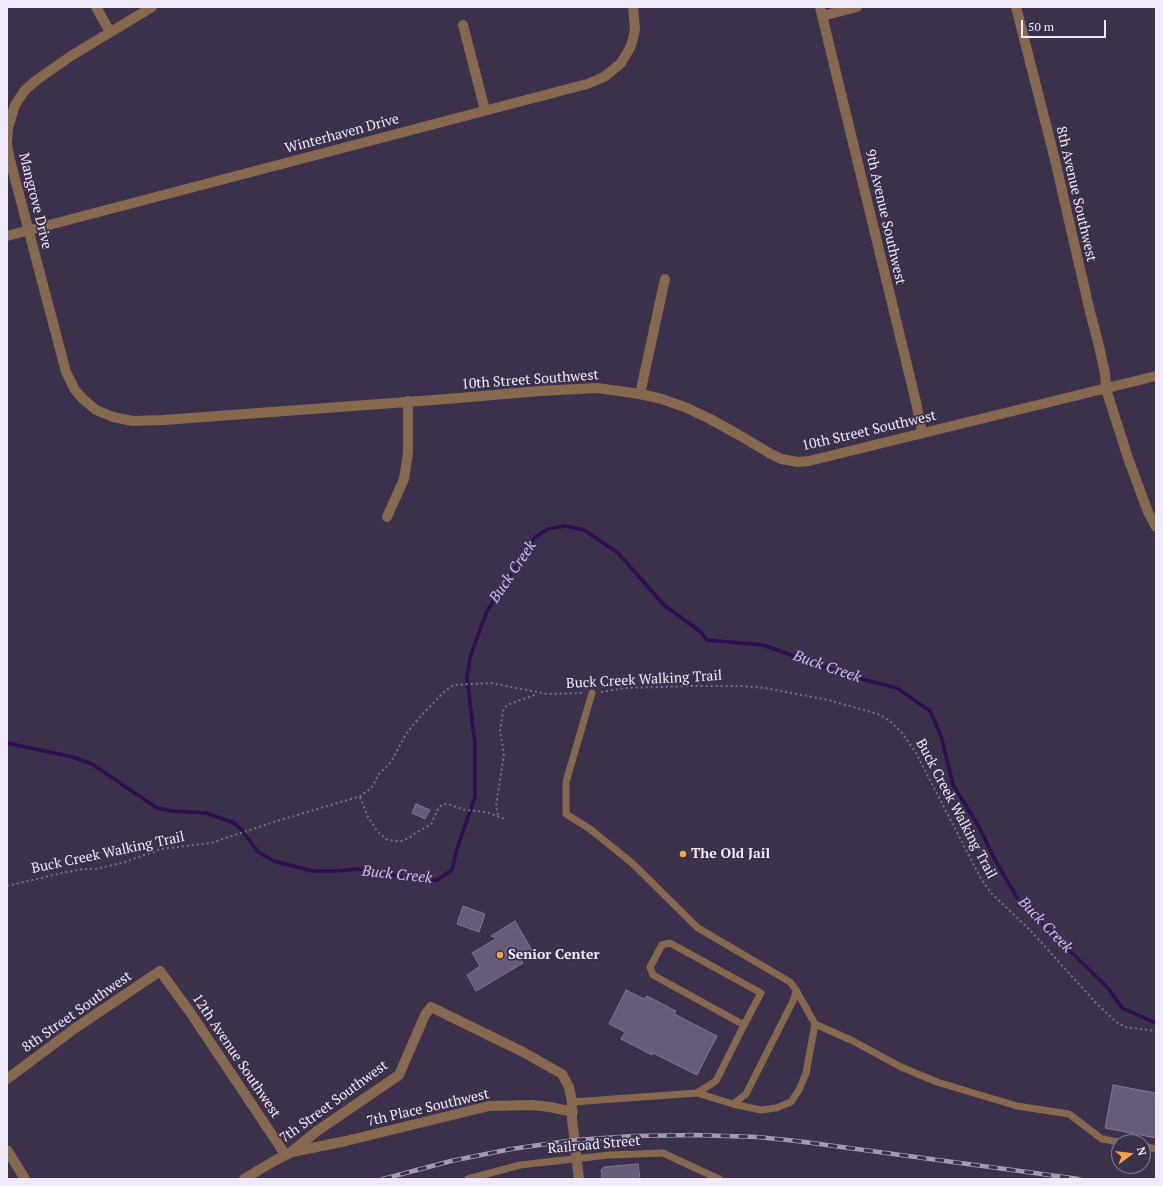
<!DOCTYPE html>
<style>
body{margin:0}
#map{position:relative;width:1163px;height:1186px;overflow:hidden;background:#3b314b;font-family:"PT Serif",serif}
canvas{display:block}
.frame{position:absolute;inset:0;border:8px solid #efe9fa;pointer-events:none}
.north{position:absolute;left:1111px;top:1134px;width:40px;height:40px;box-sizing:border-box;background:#3b314b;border:1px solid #837b91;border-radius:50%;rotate:75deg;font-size:11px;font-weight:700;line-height:16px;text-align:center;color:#efe9fa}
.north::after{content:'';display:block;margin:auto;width:14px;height:18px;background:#f5a345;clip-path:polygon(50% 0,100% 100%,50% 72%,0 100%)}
.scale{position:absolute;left:1021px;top:20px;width:85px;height:18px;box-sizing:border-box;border:2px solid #efe9fa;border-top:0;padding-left:5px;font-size:12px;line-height:14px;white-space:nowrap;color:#efe9fa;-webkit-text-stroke:3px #3b314b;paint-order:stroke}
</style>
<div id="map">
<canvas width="1163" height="1186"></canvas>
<div class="frame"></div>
<div class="north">N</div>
<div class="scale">50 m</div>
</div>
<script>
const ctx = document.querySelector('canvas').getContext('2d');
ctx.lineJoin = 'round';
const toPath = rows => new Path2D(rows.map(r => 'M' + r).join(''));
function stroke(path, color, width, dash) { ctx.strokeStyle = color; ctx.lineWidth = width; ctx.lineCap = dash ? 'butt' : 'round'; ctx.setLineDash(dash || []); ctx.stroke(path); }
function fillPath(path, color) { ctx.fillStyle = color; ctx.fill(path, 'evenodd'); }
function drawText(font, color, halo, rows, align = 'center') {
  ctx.font = font + ' "PT Serif",serif'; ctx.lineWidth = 3.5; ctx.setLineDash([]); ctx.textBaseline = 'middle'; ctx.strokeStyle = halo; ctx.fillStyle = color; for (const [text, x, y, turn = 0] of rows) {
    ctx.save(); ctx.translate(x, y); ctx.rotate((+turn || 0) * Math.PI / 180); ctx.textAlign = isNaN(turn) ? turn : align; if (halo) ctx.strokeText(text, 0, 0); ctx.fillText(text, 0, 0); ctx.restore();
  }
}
stroke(toPath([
 [7,743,73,757,92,764,157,808,172,811,206,813,234,823,241,829,258,852,274,861,313,871,336,871,358,869,374,870,404,878,427,881,437,880,452,870,457,849,475,797,475,745,467,678,470,657,487,611,534,538,548,529,565,526,584,530,618,553,664,605,701,632,707,640,763,645,853,677,897,688,930,711,941,736,953,785,978,825,994,858,1019,901,1108,988,1122,1008,1156,1023]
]), '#300e52', 3.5);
const building = toPath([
 [416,804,430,810,425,819,412,813,416,804],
 [463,906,485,914,479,932,457,924,463,906],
 [515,921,533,952,521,959,523,963,476,991,467,975,480,966,472,953,497,938,491,936,515,921],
 [626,990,644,999,647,996,676,1011,674,1014,717,1036,697,1075,653,1053,652,1055,621,1039,625,1032,609,1024,626,990],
 [1113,1085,1156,1093,1156,1138,1105,1128,1113,1085],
 [638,1164,640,1179,602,1179,601,1170,604,1167,638,1164]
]);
fillPath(building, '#665c78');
stroke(building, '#817694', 1);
stroke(toPath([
 [601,692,625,688,690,686,743,686,765,688,828,700,878,714,889,720,902,733,916,753,980,877,991,893,1030,930,1096,1003,1116,1022,1125,1027,1156,1031],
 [360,797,368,817,377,831,386,839,394,841,401,841,409,838,414,834,431,824,439,807,444,804,448,804,465,810,486,812,505,819],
 [498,815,496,806,504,754,500,731,503,711,507,705,537,694],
 [7,886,62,873,83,869,96,869,125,862,161,849,211,843,277,821,361,796,372,787,379,774,391,762,406,734,418,719,445,691,454,685,491,683,547,694,582,693]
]), '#797087', 2, [2, 3]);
stroke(toPath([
 [592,693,566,782,566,814,590,829,632,863,698,928,790,982,796,990,794,999,746,1094,733,1104,697,1093],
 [796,990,815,1024,853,1041,901,1067,937,1082,1017,1106,1069,1114,1102,1139,1119,1142],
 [572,1102,697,1093,716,1081,744,1025,761,993,670,943,662,945,650,967,653,975,744,1025],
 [733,1104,761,1110,776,1108,791,1102,799,1090,806,1073,815,1024],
 [1143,1146,1156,1149],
 [468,1179,520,1165,609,1155,663,1153,719,1179]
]), '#84694f', 7);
stroke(toPath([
 [96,7,110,32],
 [152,7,71,56,38,79,25,90,15,105,8,128,7,145,10,160,66,372,75,390,83,399,96,410,113,417,133,421,164,420,447,399,540,391,597,388,640,394,662,399,687,408,710,419,739,435,771,454,781,459,798,462,809,461,1156,376],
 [820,7,916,402,922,433],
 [1016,7,1055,160,1090,312,1098,342,1105,373,1106,389,1128,458,1148,512,1156,527],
 [822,16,857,7],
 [463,25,485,110],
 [7,236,587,84,604,77,614,69,621,63,630,48,633,39,635,29,633,7],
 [640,394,665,279],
 [387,517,404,479,406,466,408,454,408,401],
 [7,1079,74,1029,160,971,190,1012,285,1154],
 [7,1150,25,1179],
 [292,1152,346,1141,489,1106,532,1105,550,1107,573,1112],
 [244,1179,274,1161,290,1153,317,1131,399,1075,425,1015,431,1007,523,1052,562,1074,569,1087,572,1102,572,1119,579,1179]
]), '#84694f', 10);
const rail = toPath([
 [383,1179,451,1161,511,1149,575,1140,634,1136,695,1135,757,1137,797,1141,1079,1179]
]);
stroke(rail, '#a39bb0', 4.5);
stroke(rail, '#3b314b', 3, [9]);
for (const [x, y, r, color] of [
 [683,854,4,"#f5a345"],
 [500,955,4,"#f5a345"]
]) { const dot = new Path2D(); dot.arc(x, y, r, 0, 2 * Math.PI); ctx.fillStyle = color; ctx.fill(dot); stroke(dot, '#3b314b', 1.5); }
drawText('14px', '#efe9fa', '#3b314b', [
 ["Winterhaven Drive",342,134,-15],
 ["8th Avenue Southwest",1076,194,77],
 ["Mangrove Drive",35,201,76],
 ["9th Avenue Southwest",885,217,77],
 ["10th Street Southwest",530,380,-4],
 ["10th Street Southwest",869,431,-13],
 ["Buck Creek Walking Trail",644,680,-3],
 ["Buck Creek Walking Trail",956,809,62],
 ["Buck Creek Walking Trail",108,853,-12],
 ["8th Street Southwest",77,1012,-35],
 ["12th Avenue Southwest",236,1056,56],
 ["7th Street Southwest",334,1102,-36],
 ["7th Place Southwest",428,1108,-13],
 ["Railroad Street",594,1145,-5]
]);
drawText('bold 14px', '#efe9fa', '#3b314b', [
 ["The Old Jail",691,854],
 ["Senior Center",508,955]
], 'left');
drawText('italic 15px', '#d0b9f6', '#3b314b', [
 ["Buck Creek",513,572,-56],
 ["Buck Creek",827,667,19],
 ["Buck Creek",397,875,6],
 ["Buck Creek",1045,925,46]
]);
</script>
